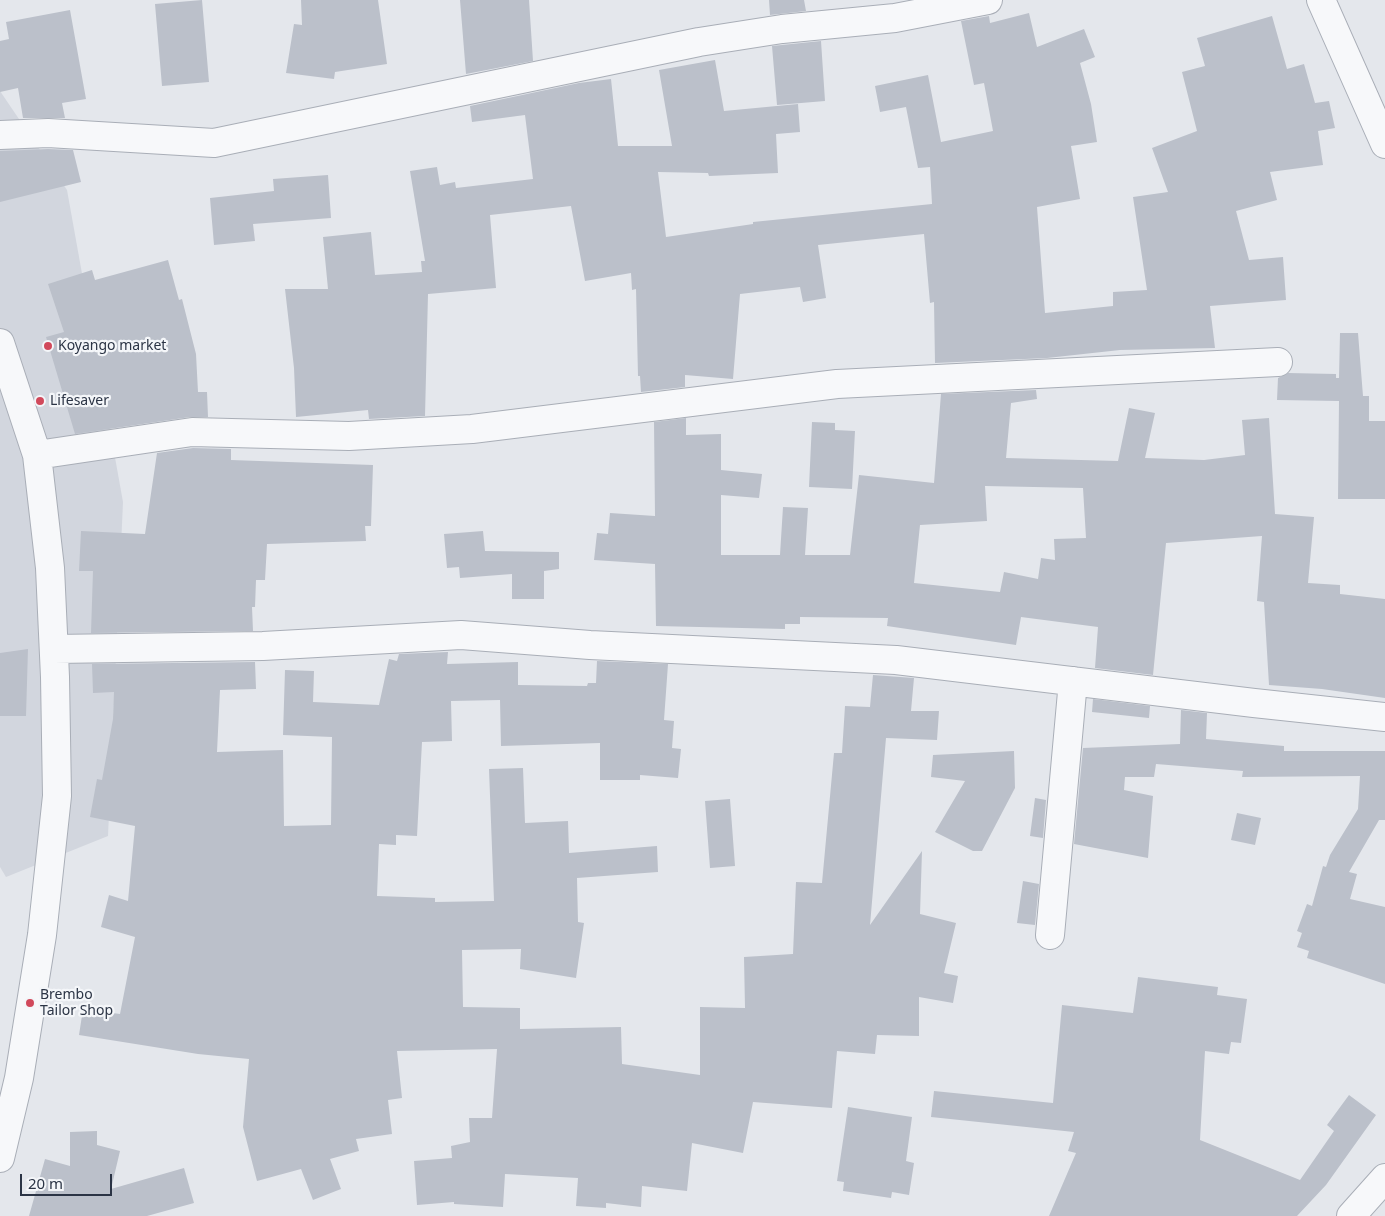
<!DOCTYPE html>
<style>
body{margin:0}
#map{position:relative;width:1385px;height:1216px;overflow:hidden;background:#e4e7ec;font-family:"Noto Sans",sans-serif}
canvas{display:block}
.scale{position:absolute;left:20px;top:1174px;width:92px;height:22px;box-sizing:border-box;border:2px solid #2b3445;border-top:0;padding-left:6px;font-size:15px;line-height:18px;white-space:nowrap;color:#2b3445;-webkit-text-stroke:4px #f4f6f9;paint-order:stroke}
</style>
<div id="map">
<canvas width="1385" height="1216"></canvas>
<div class="scale">20 m</div>
</div>
<script>
const ctx = document.querySelector('canvas').getContext('2d');
ctx.lineJoin = 'round';
function fillPath(path, color) { ctx.fillStyle = color; ctx.fill(path, 'evenodd'); }
const toPath = rows => new Path2D(rows.map(r => 'M' + r).join(''));
function stroke(path, color, width, dash) { ctx.strokeStyle = color; ctx.lineWidth = width; ctx.lineCap = dash ? 'butt' : 'round'; ctx.setLineDash(dash || []); ctx.stroke(path); }
function drawText(font, color, halo, rows, align = 'center') {
  ctx.font = font + ' "Noto Sans",sans-serif'; ctx.lineWidth = 4.5; ctx.setLineDash([]); ctx.textBaseline = 'middle'; ctx.strokeStyle = halo; ctx.fillStyle = color; for (const [text, x, y, turn = 0] of rows) {
    ctx.save(); ctx.translate(x, y); ctx.rotate((+turn || 0) * Math.PI / 180); ctx.textAlign = isNaN(turn) ? turn : align; if (halo) ctx.strokeText(text, 0, 0); ctx.fillText(text, 0, 0); ctx.restore();
  }
}
fillPath(toPath([
 [0,91,67,190,123,502,108,836,6,877,0,867]
]), '#d2d6de');
fillPath(toPath([
 [202,0,209,82,162,86,155,4],
 [301,0,378,0,387,64,335,72,334,79,286,73,294,24,302,25],
 [460,0,529,0,533,61,466,74],
 [769,0,804,0,806,11,770,15],
 [70,10,86,99,62,103,65,118,23,118,18,88,0,92,0,41,9,39,6,22],
 [1029,13,1037,47,1084,29,1095,57,1080,63,1091,104,1097,142,1071,146,1080,199,1037,207,1045,313,1113,306,1113,292,1147,290,1133,197,1168,192,1152,148,1197,131,1182,72,1205,66,1197,38,1272,16,1287,69,1304,64,1315,103,1329,101,1335,128,1318,131,1323,165,1270,172,1277,200,1236,211,1249,260,1283,257,1286,300,1210,306,1215,348,1120,350,1047,358,935,363,934,302,930,303,924,234,818,245,826,298,803,302,800,287,740,294,733,379,685,375,685,387,641,392,640,376,638,376,636,289,632,290,631,273,585,281,571,206,490,215,496,288,428,294,425,416,369,419,368,410,296,417,294,368,285,289,328,289,323,237,371,232,375,275,422,272,421,261,425,261,410,171,437,167,440,185,455,182,456,188,533,179,525,115,472,122,470,106,579,83,611,79,618,146,672,146,659,70,715,60,724,111,798,104,800,132,776,134,778,173,709,176,708,173,658,172,666,237,753,224,753,222,932,204,930,167,918,168,906,107,880,112,875,86,928,75,941,142,993,131,984,83,974,85,961,21,989,16,990,23],
 [821,41,825,101,777,105,772,46],
 [48,149,73,150,81,182,0,202,0,151],
 [328,175,331,218,253,224,255,241,214,245,210,198,274,191,273,179],
 [168,260,179,300,182,299,196,354,198,392,207,392,208,417,190,417,75,434,46,337,64,332,48,284,92,270,95,280],
 [1340,333,1358,333,1363,396,1369,396,1369,421,1385,421,1385,499,1338,499,1339,401,1277,400,1278,378,1288,373,1336,374,1336,378,1339,378],
 [1036,390,1037,399,1011,403,1006,458,1118,461,1129,408,1155,413,1145,458,1204,460,1245,455,1242,420,1269,418,1275,514,1314,517,1308,583,1340,585,1340,594,1385,599,1385,698,1322,689,1269,685,1264,602,1257,601,1262,536,1166,543,1153,675,1095,668,1098,627,1021,617,1016,645,887,626,888,618,800,617,800,624,785,624,785,629,656,626,655,564,594,560,597,533,608,534,610,513,655,516,654,422,686,418,686,435,721,434,721,470,762,474,759,498,721,495,721,555,780,555,783,507,808,508,805,555,850,555,859,475,934,483,941,394],
 [985,486,1083,488,1086,538,1054,539,1055,560,1041,558,1038,579,1004,572,1000,592,914,583,920,525,987,521],
 [812,422,835,423,835,430,855,431,852,489,809,487],
 [193,448,231,449,231,460,373,465,371,526,365,526,366,541,267,544,265,580,256,580,255,607,252,607,253,631,91,633,93,571,79,571,81,531,145,534,157,453],
 [483,531,485,551,559,552,559,569,544,571,544,599,512,599,512,574,460,578,459,567,447,568,444,534],
 [28,649,26,716,0,716,0,653],
 [448,652,447,664,518,662,518,685,587,686,588,683,596,683,597,661,668,664,664,720,674,721,672,748,681,749,678,778,640,775,640,780,600,780,600,743,501,746,500,700,451,701,452,741,422,742,417,836,396,835,396,845,379,844,377,896,435,898,435,902,494,901,489,769,523,768,525,823,568,821,569,853,657,846,658,872,577,878,578,922,584,923,576,978,520,969,521,949,462,950,463,1007,520,1008,520,1029,621,1027,622,1064,700,1075,700,1007,745,1008,744,957,793,954,796,882,822,883,834,753,842,753,845,706,870,707,873,675,914,678,911,711,939,711,937,740,886,738,870,925,922,851,920,914,956,923,944,973,958,976,953,1003,919,997,919,1036,877,1035,875,1054,837,1051,832,1108,753,1102,743,1153,692,1143,687,1191,642,1186,641,1207,606,1203,606,1208,576,1206,578,1178,505,1174,503,1207,454,1204,454,1202,417,1205,414,1161,452,1158,451,1146,470,1142,469,1118,492,1118,497,1049,397,1051,402,1098,388,1100,392,1134,356,1139,359,1151,330,1159,341,1189,313,1200,301,1169,257,1181,243,1127,249,1059,198,1054,79,1035,83,1009,120,1014,135,937,101,927,109,895,128,901,135,826,90,817,97,779,102,780,113,719,114,692,93,693,92,664,255,662,256,689,220,690,217,752,283,750,284,826,331,825,332,737,283,735,285,670,314,671,313,702,379,705,389,659,397,661,399,654],
 [1093,699,1150,706,1149,718,1092,712],
 [1181,710,1207,713,1206,739,1284,746,1284,751,1385,751,1385,820,1379,820,1349,872,1357,874,1350,899,1385,907,1385,984,1307,958,1309,951,1297,947,1302,933,1297,931,1307,904,1312,906,1323,866,1326,867,1330,855,1358,809,1360,776,1242,777,1243,771,1156,764,1154,777,1125,777,1124,790,1153,796,1148,858,1074,844,1083,748,1180,744],
 [1014,751,1015,788,982,851,973,851,935,832,965,781,931,777,933,755],
 [1035,798,1046,800,1043,838,1030,836],
 [730,799,735,866,710,868,705,801],
 [1237,813,1261,818,1255,845,1231,840],
 [1023,881,1039,884,1035,925,1017,923],
 [1138,977,1218,987,1217,995,1247,999,1241,1043,1231,1042,1229,1054,1205,1051,1200,1140,1300,1180,1334,1131,1327,1125,1349,1095,1376,1115,1326,1185,1297,1216,1049,1216,1076,1153,1068,1151,1074,1132,931,1117,934,1091,1053,1103,1062,1005,1133,1013],
 [848,1107,912,1117,906,1161,914,1163,909,1195,892,1192,891,1198,843,1191,844,1182,837,1181],
 [97,1131,97,1145,120,1151,111,1189,184,1168,194,1203,147,1216,29,1216,45,1159,70,1166,70,1132]
]), '#bbc0ca');
const minor = toPath([
 [1321,0,1385,144],
 [0,135,48,133,214,143,699,42,782,29,895,18,988,0],
 [0,343,37,455,50,568,55,677,57,796,42,935,19,1078,0,1158],
 [37,455,192,432,349,436,472,429,837,384,1278,362],
 [54,649,263,646,461,635,590,645,896,660,1254,703,1385,717],
 [1050,935,1073,681],
 [1351,1216,1385,1178]
]);
stroke(minor, '#a9aeb7', 30);
stroke(minor, '#f7f8fa', 28);
for (const [x, y, r, color] of [
 [48,346,5,"#d1495b"],
 [40,401,5,"#d1495b"],
 [30,1003,5,"#d1495b"]
]) { const dot = new Path2D(); dot.arc(x, y, r, 0, 2 * Math.PI); ctx.fillStyle = color; ctx.fill(dot); stroke(dot, '#f4f6f9', 2); }
drawText('14px', '#2b3445', '#f4f6f9', [
 ["Koyango market",58,346],
 ["Lifesaver",50,401],
 ["Brembo",40,995],
 ["Tailor Shop",40,1011]
], 'left');
</script>
